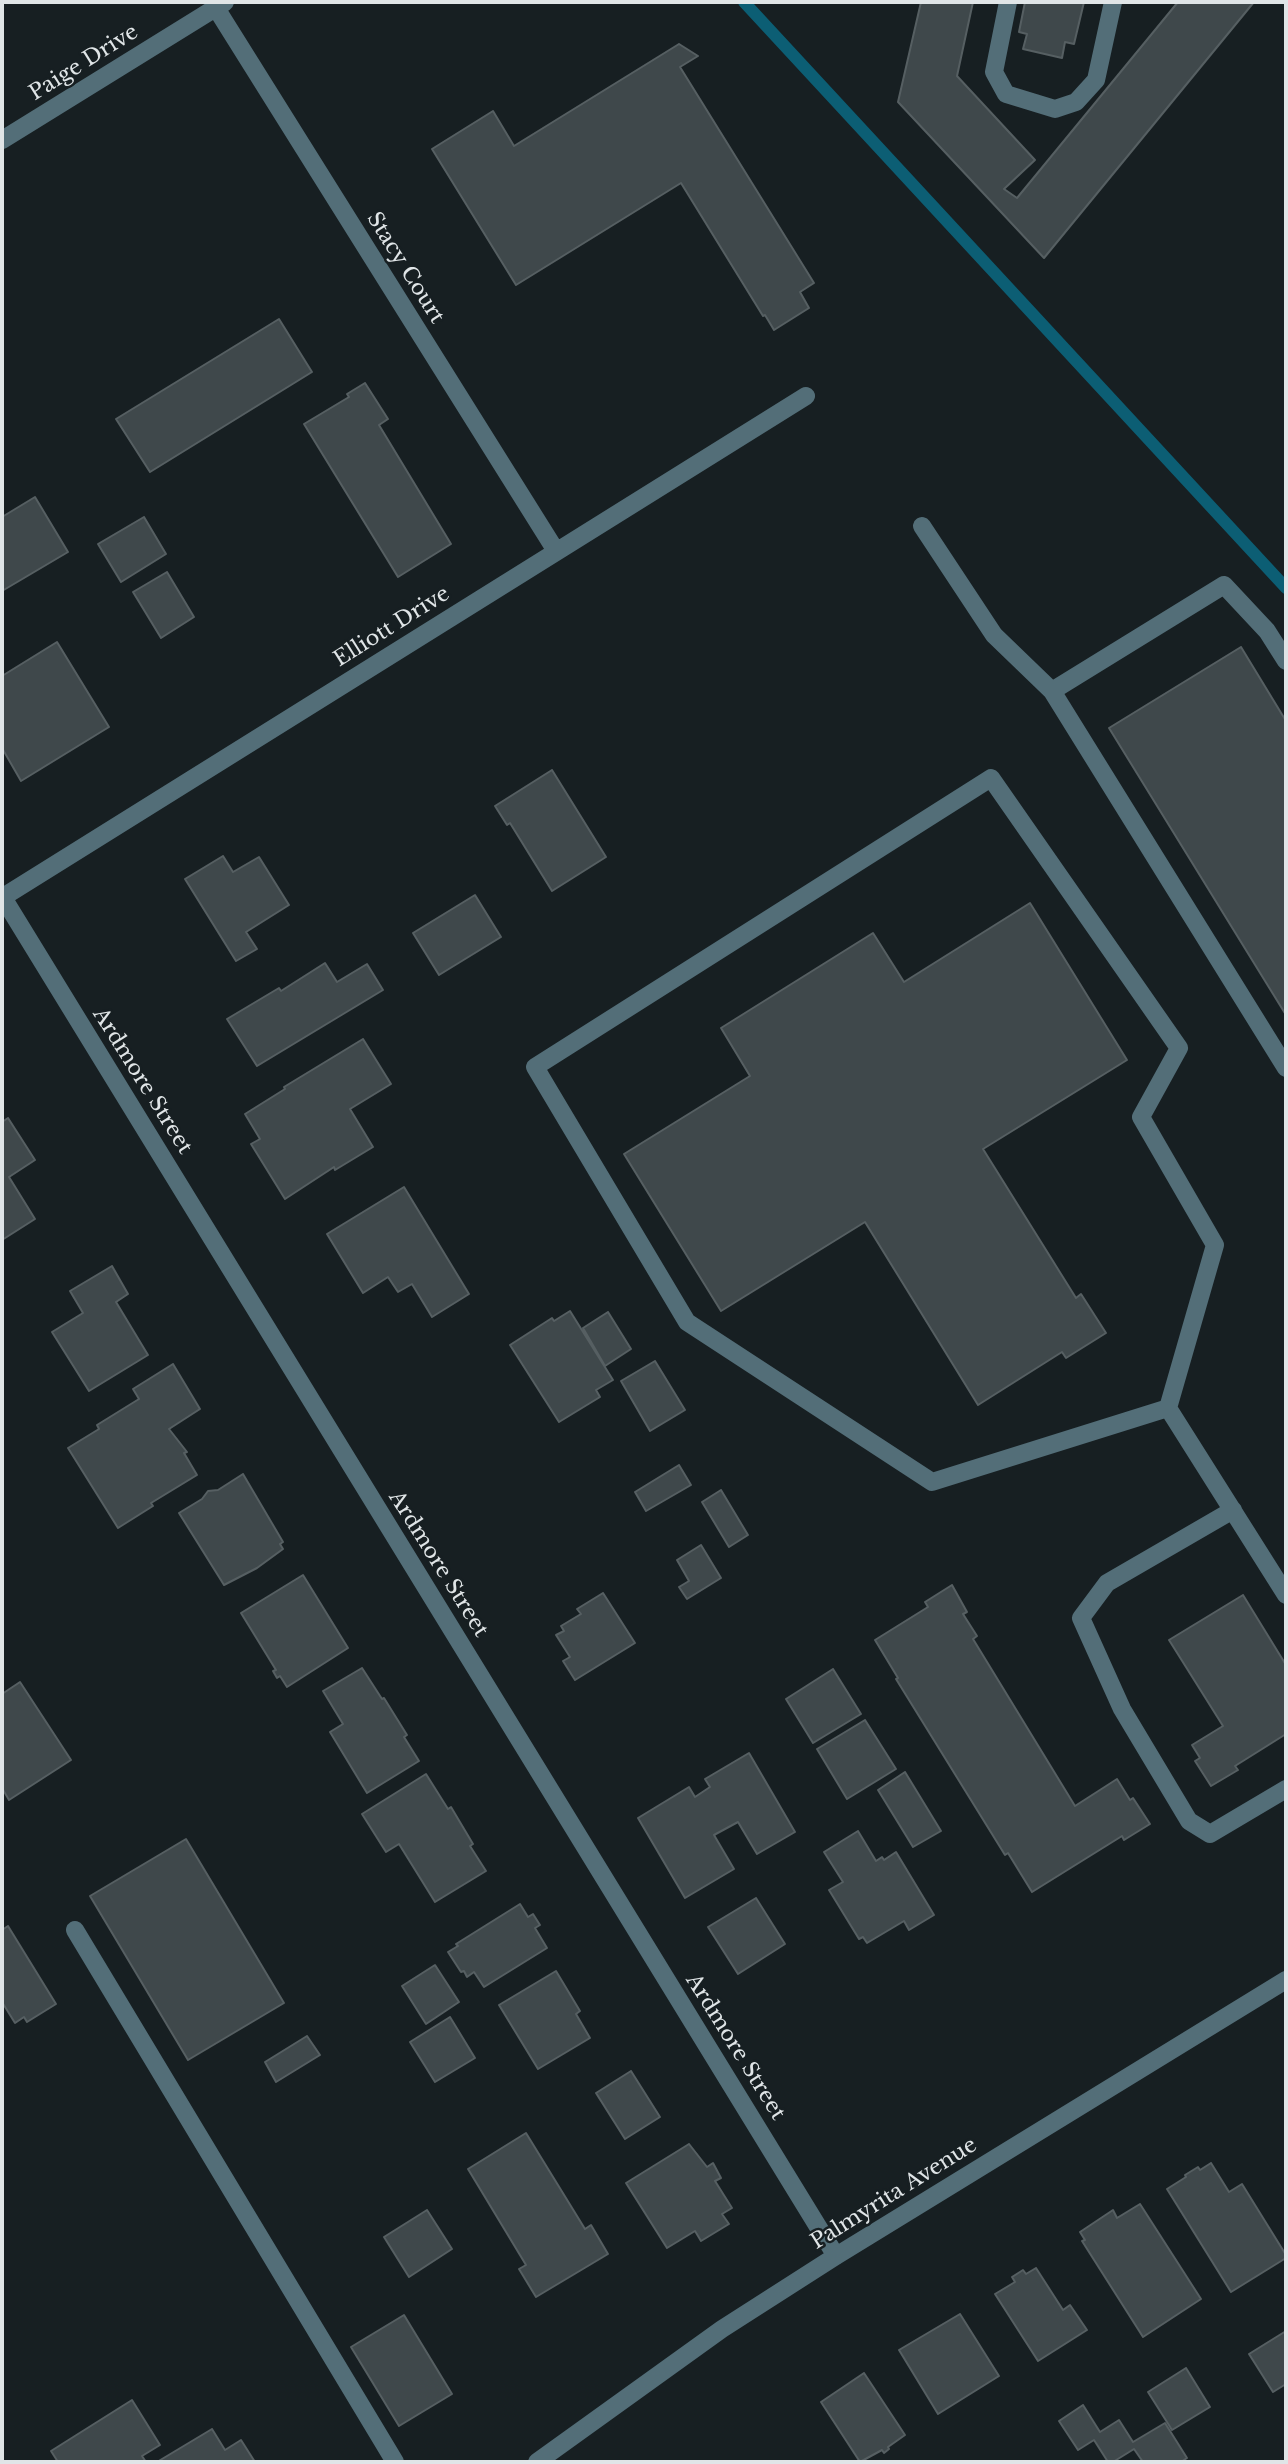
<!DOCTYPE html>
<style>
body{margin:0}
#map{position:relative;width:1288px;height:2464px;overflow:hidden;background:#171f22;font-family:"Libre Baskerville",serif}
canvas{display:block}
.frame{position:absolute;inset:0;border:4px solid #e0e5e7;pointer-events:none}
</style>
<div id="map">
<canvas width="1288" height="2464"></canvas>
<div class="frame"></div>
</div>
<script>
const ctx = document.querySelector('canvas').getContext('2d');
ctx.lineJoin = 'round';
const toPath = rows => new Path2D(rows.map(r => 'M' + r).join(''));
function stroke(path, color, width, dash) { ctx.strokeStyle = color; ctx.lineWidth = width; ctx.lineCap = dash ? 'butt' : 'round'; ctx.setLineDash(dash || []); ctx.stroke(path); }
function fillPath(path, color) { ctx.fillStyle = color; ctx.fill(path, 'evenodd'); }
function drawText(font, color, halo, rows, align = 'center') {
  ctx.font = font + ' "Libre Baskerville",serif'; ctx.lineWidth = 5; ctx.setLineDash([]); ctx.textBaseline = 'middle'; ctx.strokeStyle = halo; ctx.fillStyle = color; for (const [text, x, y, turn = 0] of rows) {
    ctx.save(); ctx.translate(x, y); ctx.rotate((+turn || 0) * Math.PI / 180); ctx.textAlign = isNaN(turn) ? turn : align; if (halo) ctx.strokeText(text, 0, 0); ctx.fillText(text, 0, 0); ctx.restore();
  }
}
stroke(toPath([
 [744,2,1286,588]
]), '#0c5e74', 12);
const building = toPath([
 [921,2,973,2,957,76,1035,160,1004,189,1017,198,1178,2,1254,2,1044,258,898,102,921,2],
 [1025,2,1084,2,1074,44,1065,42,1062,58,1023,49,1027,34,1019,32,1025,2],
 [679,44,698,56,680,67,814,283,800,292,809,308,774,330,765,315,763,316,681,183,516,285,432,149,493,111,514,146,679,44],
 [279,319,312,372,150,472,116,419,279,319],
 [365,383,388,419,379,425,451,544,398,577,304,424,349,397,347,394,365,383],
 [35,497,68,552,2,591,2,517,35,497],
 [144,517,166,554,121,582,98,544,144,517],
 [167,572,194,617,161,638,133,592,167,572],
 [57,642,109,727,21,781,2,748,2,676,57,642],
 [1241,647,1286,721,1286,1015,1109,728,1241,647],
 [552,770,606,857,552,891,510,823,507,825,495,806,552,770],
 [223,856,233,872,259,857,289,905,246,932,257,949,236,961,185,879,223,856],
 [475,895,501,937,439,975,413,933,475,895],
 [1030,903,1127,1060,983,1149,1076,1298,1081,1294,1106,1333,1066,1358,1062,1352,978,1405,865,1222,721,1311,624,1154,750,1076,721,1028,873,933,904,982,1030,903],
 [325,963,337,982,367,964,383,990,257,1066,227,1019,279,988,281,991,325,963],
 [363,1039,391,1084,350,1109,373,1147,335,1170,334,1167,285,1199,251,1144,260,1139,245,1114,285,1089,284,1087,363,1039],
 [8,1118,35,1160,9,1177,35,1219,2,1240,2,1122,8,1118],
 [404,1187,469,1294,432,1317,412,1284,398,1292,388,1277,363,1293,327,1234,404,1187],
 [112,1266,128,1294,116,1302,148,1355,89,1391,52,1332,83,1313,70,1291,112,1266],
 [570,1311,613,1380,596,1390,600,1397,559,1422,510,1345,552,1318,554,1321,570,1311],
 [608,1312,631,1349,605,1366,583,1328,608,1312],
 [655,1361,685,1410,650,1431,621,1381,655,1361],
 [173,1364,200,1409,169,1429,187,1452,184,1453,197,1475,151,1503,153,1506,118,1528,68,1448,99,1429,97,1425,139,1399,133,1389,173,1364],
 [679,1465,691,1485,646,1511,635,1492,679,1465],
 [243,1474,283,1542,280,1544,283,1549,257,1568,224,1585,179,1513,202,1499,208,1491,218,1490,243,1474],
 [721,1490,748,1535,729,1547,702,1502,721,1490],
 [701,1545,721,1578,687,1599,679,1587,689,1581,677,1560,701,1545],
 [303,1575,348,1648,287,1687,280,1676,277,1678,273,1671,276,1670,241,1613,303,1575],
 [952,1585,967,1612,963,1614,977,1636,973,1639,1075,1806,1117,1779,1130,1800,1133,1798,1150,1824,1124,1840,1122,1836,1032,1892,1008,1853,1005,1855,896,1679,898,1678,875,1640,928,1607,925,1602,952,1585],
 [603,1593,635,1643,575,1680,563,1661,570,1657,556,1635,564,1631,561,1626,581,1614,577,1609,603,1593],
 [1243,1595,1286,1665,1286,1734,1235,1766,1238,1770,1211,1786,1195,1761,1200,1758,1192,1745,1223,1726,1169,1640,1243,1595],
 [362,1668,382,1699,384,1698,407,1735,404,1737,419,1761,367,1793,330,1732,343,1724,323,1691,362,1668],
 [833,1669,861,1714,813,1743,786,1699,833,1669],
 [20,1682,71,1760,9,1800,2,1788,2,1694,20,1682],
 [865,1720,896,1769,847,1799,817,1749,865,1720],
 [749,1753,795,1832,757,1854,738,1822,714,1835,734,1869,685,1898,638,1818,689,1787,695,1797,710,1787,705,1779,749,1753],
 [905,1772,941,1831,913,1847,878,1790,905,1772],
 [426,1774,448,1809,451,1807,473,1844,470,1846,486,1871,435,1902,399,1844,386,1852,362,1814,426,1774],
 [858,1831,876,1861,882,1857,884,1860,896,1852,934,1915,909,1930,904,1921,867,1943,863,1937,859,1939,829,1890,843,1882,824,1852,858,1831],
 [186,1839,284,2003,188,2060,90,1896,186,1839],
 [756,1898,785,1944,738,1974,708,1927,756,1898],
 [520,1904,528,1917,533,1914,540,1925,535,1928,547,1948,484,1987,474,1972,467,1977,464,1971,461,1972,448,1952,458,1946,456,1944,520,1904],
 [8,1926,56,2004,27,2022,24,2017,15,2023,2,2002,2,1930,8,1926],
 [435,1965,459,2002,426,2024,402,1986,435,1965],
 [556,1971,580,2011,576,2014,590,2038,538,2069,499,2005,556,1971],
 [450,2017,475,2058,435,2082,410,2042,450,2017],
 [307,2036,320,2055,276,2082,265,2062,307,2036],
 [631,2071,660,2117,625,2139,596,2093,631,2071],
 [526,2133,585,2229,591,2225,608,2254,536,2297,519,2269,526,2265,468,2169,526,2133],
 [689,2144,707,2167,713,2163,721,2178,715,2181,732,2208,722,2214,729,2224,701,2241,695,2231,667,2248,626,2183,689,2144],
 [1211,2163,1229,2192,1242,2184,1286,2255,1286,2258,1231,2292,1167,2189,1186,2177,1185,2175,1198,2167,1200,2170,1211,2163],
 [1140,2204,1201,2299,1143,2337,1082,2241,1085,2240,1080,2232,1113,2210,1117,2218,1140,2204],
 [427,2210,452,2249,409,2277,384,2237,427,2210],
 [1036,2268,1063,2310,1070,2305,1087,2330,1038,2361,995,2294,1015,2282,1012,2277,1023,2270,1026,2274,1036,2268],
 [960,2314,999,2376,938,2414,899,2350,960,2314],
 [404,2315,452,2394,399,2426,351,2347,404,2315],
 [1286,2331,1286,2384,1273,2392,1249,2354,1286,2331],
 [1186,2368,1210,2407,1172,2430,1148,2392,1186,2368],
 [864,2373,905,2435,888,2447,889,2449,884,2453,882,2450,860,2462,821,2402,864,2373],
 [132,2400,160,2445,142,2456,146,2462,58,2462,51,2451,132,2400],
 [1083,2405,1100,2432,1119,2420,1133,2442,1165,2423,1187,2458,1181,2462,1143,2462,1134,2449,1113,2462,1108,2462,1094,2440,1078,2450,1059,2421,1083,2405],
 [212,2429,225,2450,241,2440,255,2462,157,2462,212,2429]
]);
fillPath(building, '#3f484b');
stroke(building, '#565f62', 2);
stroke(toPath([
 [1008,2,994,72,1006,94,1055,109,1076,102,1096,80,1113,2],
 [216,8,556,551],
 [2,140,225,2],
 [922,526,994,635,1052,691],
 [1286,661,1267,631,1224,585,1052,691,1286,1068],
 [2,896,836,2256],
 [3,897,806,396],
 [1168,1408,932,1482,687,1322,535,1067,991,778,1179,1048,1141,1117,1215,1245,1168,1408,1286,1595],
 [1233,1510,1107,1583,1081,1618,1122,1709,1189,1821,1210,1834,1286,1789],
 [75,1930,395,2462],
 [537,2462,722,2329,836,2256,1286,1980]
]), '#536e78', 18);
drawText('21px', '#e0e5e7', '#171f22', [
 ["Paige Drive",84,63,-32],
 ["Stacy Court",405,268,58],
 ["Elliott Drive",392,627,-32],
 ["Ardmore Street",142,1081,58],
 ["Ardmore Street",438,1564,58],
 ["Ardmore Street",735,2047,58],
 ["Palmyrita Avenue",894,2194,-32]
]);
</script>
